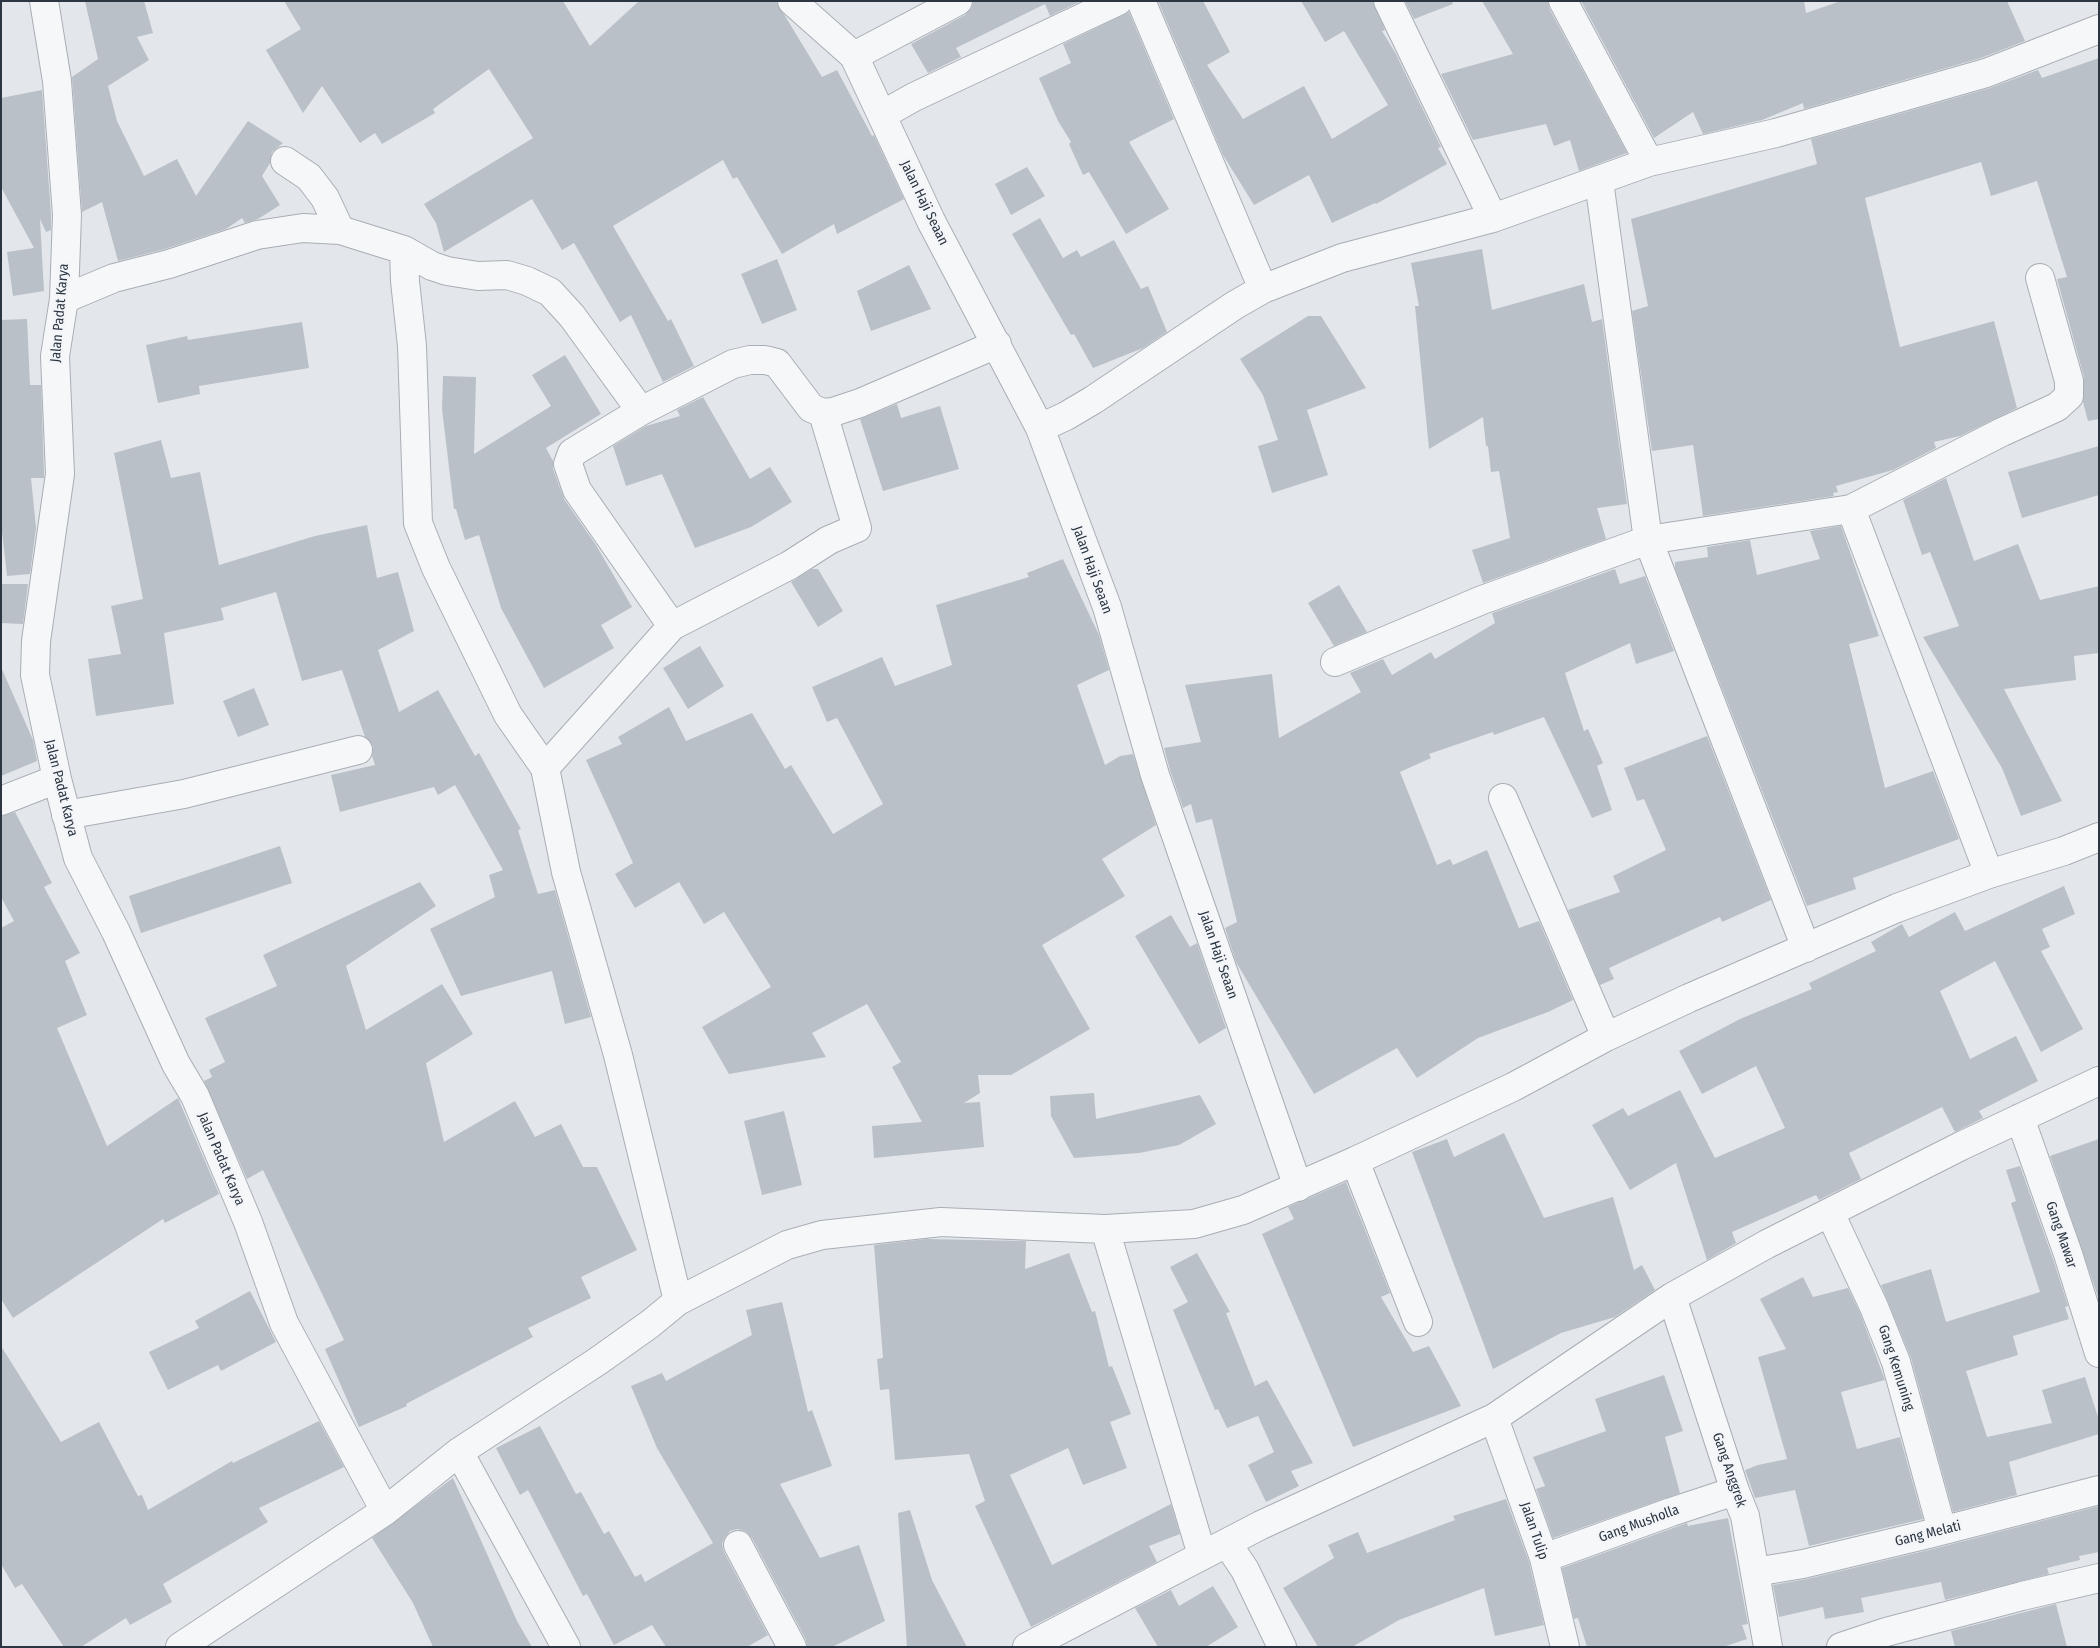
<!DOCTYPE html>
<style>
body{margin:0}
#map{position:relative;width:2100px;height:1648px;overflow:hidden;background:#e3e7eb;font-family:"Fira Sans Condensed",sans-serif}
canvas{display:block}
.frame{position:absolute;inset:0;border:2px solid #2b3642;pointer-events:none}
</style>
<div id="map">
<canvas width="2100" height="1648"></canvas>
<div class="frame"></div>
</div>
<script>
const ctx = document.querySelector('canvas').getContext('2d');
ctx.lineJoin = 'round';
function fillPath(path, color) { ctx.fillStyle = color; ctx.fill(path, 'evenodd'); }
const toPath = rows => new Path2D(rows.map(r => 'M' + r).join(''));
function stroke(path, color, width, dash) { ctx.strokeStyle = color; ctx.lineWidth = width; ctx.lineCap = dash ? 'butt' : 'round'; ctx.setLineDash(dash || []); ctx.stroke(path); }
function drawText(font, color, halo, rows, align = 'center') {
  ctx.font = font + ' "Fira Sans Condensed",sans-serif'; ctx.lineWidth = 5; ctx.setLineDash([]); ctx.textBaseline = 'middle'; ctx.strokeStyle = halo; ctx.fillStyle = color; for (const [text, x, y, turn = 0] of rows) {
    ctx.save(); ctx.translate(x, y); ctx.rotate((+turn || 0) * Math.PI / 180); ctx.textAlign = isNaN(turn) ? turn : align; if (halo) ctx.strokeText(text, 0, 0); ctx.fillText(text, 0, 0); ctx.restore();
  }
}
fillPath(toPath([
 [85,1,144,1,153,33,137,37,149,60,108,86,117,121,144,176,177,159,196,196,248,121,283,143,272,152,270,163,262,176,280,205,258,219,245,223,242,218,226,229,165,249,118,261,102,202,82,212,72,77,98,59],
 [284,1,563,1,590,46,639,1,776,1,822,77,837,70,872,136,874,135,904,199,837,234,834,224,782,254,737,177,733,179,723,160,613,226,668,321,671,319,694,366,663,382,631,315,620,322,574,243,562,250,532,199,444,252,436,223,424,204,533,138,489,69,433,109,435,113,382,144,375,133,360,143,322,86,303,113,266,50,301,29],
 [974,1,1081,1,1050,16,1045,4,956,48,961,57,928,73,911,44,965,15,971,9],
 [1158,1,1203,1,1230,52,1207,65,1243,119,1304,86,1332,139,1388,105,1344,31,1325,42,1301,1,1373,1,1385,30,1382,31,1396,54,1441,147,1438,148,1447,164,1376,204,1375,203,1332,223,1309,175,1254,205,1223,155],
 [1405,1,1452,1,1453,4,1414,19],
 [1482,1,1548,1,1549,8,1627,153,1579,171,1570,140,1554,146,1546,124,1473,140,1441,74,1513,54],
 [1581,1,1804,1,1806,13,1841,1,2007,1,2025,41,1981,58,1804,109,1803,103,1762,120,1703,134,1693,112,1654,138],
 [1129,12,1174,119,1129,142,1169,209,1126,234,1089,172,1083,175,1069,144,1071,142,1058,121,1039,78,1071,63,1063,44],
 [2099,58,2099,419,2088,421,2083,402,2084,377,2057,279,2067,277,2037,181,1991,196,1981,162,1865,198,1900,347,1994,321,2017,408,1960,436,1934,442,1936,448,1893,470,1836,486,1838,492,1833,493,1834,496,1703,516,1693,445,1652,451,1632,311,1648,306,1631,219,1817,164,1811,139,1990,88,2038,70,2042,78],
 [42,90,51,215,51,230,46,232,40,219,44,291,13,296,7,252,34,248,1,187,1,98],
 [1027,167,1045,196,1011,215,995,184],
 [1040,218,1063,258,1077,250,1081,257,1114,240,1141,289,1148,286,1167,332,1143,348,1093,368,1074,334,1071,335,1012,234],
 [1482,249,1492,310,1584,284,1592,322,1602,319,1627,504,1597,508,1606,539,1483,583,1472,550,1510,538,1499,471,1491,472,1488,446,1486,446,1483,417,1429,449,1415,306,1419,306,1411,263],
 [777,259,797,310,762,324,741,274],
 [909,265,931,309,871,331,857,291],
 [1308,316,1321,316,1366,388,1307,410,1328,475,1272,493,1258,446,1278,440,1263,395,1240,359],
 [27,319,30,385,41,385,44,473,44,478,31,478,36,528,30,574,7,576,1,523,1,320],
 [302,322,309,368,199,386,200,394,158,403,146,345,187,336,188,340],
 [565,355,601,414,546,448,553,461,553,469,564,499,596,545,632,607,601,625,614,648,544,688,501,608,479,535,465,540,456,509,454,509,442,409,443,376,476,377,474,454,551,406,532,375],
 [703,397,750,479,770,467,792,502,751,527,695,548,662,474,626,486,613,446,646,426,680,416,677,410],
 [897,404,901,418,940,406,959,469,883,491,860,419],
 [161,440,171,478,200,472,219,565,315,536,367,525,377,578,398,572,414,631,378,650,399,712,438,690,475,756,479,753,521,829,518,830,538,894,555,890,591,1017,565,1024,552,971,461,996,430,929,495,897,489,875,503,870,455,785,438,795,434,787,340,812,331,775,375,765,372,756,373,746,365,737,342,670,302,681,276,592,221,608,224,620,164,633,174,704,96,716,88,659,121,654,111,606,143,599,114,453],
 [2099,446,2099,495,2022,518,2008,472],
 [1946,478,1974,561,2018,544,2040,600,2099,586,2099,653,2074,656,2076,680,2004,689,2062,801,2021,816,2002,768,1923,637,1959,626,1930,552,1922,555,1903,500],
 [1841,526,1879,636,1849,644,1885,788,1933,771,1959,839,1853,878,1856,889,1807,906,1675,568,1675,562,1708,557,1707,547,1750,540,1757,575,1820,559,1810,531],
 [1063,559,1099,635,1109,670,1077,685,1105,765,1120,756,1133,754,1156,825,1102,859,1125,896,1042,945,1090,1029,1011,1075,978,1075,980,1093,964,1103,980,1102,984,1147,874,1158,872,1126,922,1122,892,1067,901,1062,867,1004,812,1033,826,1057,729,1074,702,1027,771,987,724,912,704,924,679,882,635,908,615,874,633,863,586,760,622,744,618,737,669,707,686,741,752,713,785,769,791,765,833,834,883,804,837,718,827,722,812,687,882,657,895,686,952,665,936,605,1029,577,1027,573],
 [812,569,818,569,843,611,818,627,791,582],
 [1615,569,1620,584,1645,576,1674,651,1636,664,1630,643,1565,673,1584,731,1588,729,1603,763,1597,766,1612,810,1592,818,1544,717,1494,735,1493,732,1429,754,1431,758,1400,772,1437,865,1450,859,1453,865,1487,850,1519,928,1539,921,1573,1000,1548,1012,1478,1038,1417,1078,1397,1048,1314,1094,1236,962,1225,928,1237,922,1212,819,1196,823,1191,804,1183,808,1170,770,1164,748,1201,742,1185,685,1272,674,1279,738,1361,692,1350,673,1383,659,1392,675,1431,652,1435,659,1495,623,1492,613],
 [1,584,28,584,23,624,1,623],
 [1339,585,1367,632,1334,646,1308,603],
 [700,646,724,686,688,709,663,668],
 [1,667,33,740,37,761,1,776],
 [254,688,269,725,238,737,223,701],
 [1707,736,1771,900,1722,922,1720,917,1609,968,1614,979,1600,985,1568,910,1620,892,1613,876,1666,850,1644,799,1637,801,1624,768],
 [15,812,52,883,44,887,80,953,65,961,87,1015,57,1028,107,1146,178,1098,219,1194,165,1223,163,1219,13,1318,1,1299,1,928,14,921,1,897,1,816],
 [280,846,292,883,141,933,129,896],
 [420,882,436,906,346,966,366,1030,442,984,473,1034,426,1063,444,1142,515,1101,535,1137,561,1124,583,1167,597,1167,637,1250,581,1277,591,1298,528,1328,533,1337,406,1404,407,1406,359,1427,325,1349,344,1340,263,1170,247,1179,204,1081,212,1077,209,1070,225,1062,205,1018,277,986,263,955],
 [2064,886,2075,914,2042,929,2050,947,2041,951,2083,1029,2041,1052,1995,961,1940,991,1970,1059,2016,1036,2038,1081,1979,1111,1983,1118,1955,1132,1942,1107,1849,1153,1861,1179,1819,1200,1816,1195,1732,1232,1736,1243,1707,1260,1676,1163,1630,1190,1592,1125,1623,1108,1628,1116,1680,1090,1715,1158,1785,1128,1756,1066,1702,1094,1679,1051,1740,1019,1812,989,1809,983,1876,951,1871,942,1902,924,1909,937,1955,912,1965,931],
 [1171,915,1190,947,1197,943,1226,1028,1199,1044,1135,936],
 [1094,1093,1096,1119,1200,1095,1216,1124,1179,1145,1139,1153,1074,1158,1051,1116,1050,1096],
 [784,1111,802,1185,762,1195,744,1121],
 [1504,1133,1544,1218,1613,1197,1634,1270,1642,1265,1655,1290,1615,1317,1561,1333,1493,1369,1412,1152,1447,1139,1454,1157],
 [2099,1139,2099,1297,2098,1297,2050,1156],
 [2020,1166,2053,1259,2068,1306,2065,1307,2069,1319,2013,1336,2018,1355,1966,1371,1987,1437,2052,1423,2042,1390,2085,1377,2099,1420,2099,1434,2009,1462,2017,1495,1953,1512,1911,1358,1881,1285,1931,1269,1946,1322,2040,1292,2011,1203,2016,1201,2006,1170],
 [1346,1182,1390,1293,1381,1297,1413,1352,1429,1346,1461,1406,1353,1447,1262,1234,1294,1219,1288,1207],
 [926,1239,1026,1241,1025,1269,1069,1253,1092,1312,1095,1311,1109,1367,1112,1366,1131,1414,1110,1422,1127,1468,1083,1485,1068,1448,1010,1475,1052,1565,1171,1504,1180,1534,1149,1546,1157,1562,1031,1627,975,1506,985,1501,969,1454,895,1460,889,1389,880,1390,877,1359,883,1358,874,1245],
 [1197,1253,1230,1312,1226,1313,1255,1386,1267,1380,1313,1463,1291,1471,1299,1486,1266,1502,1248,1465,1274,1452,1258,1416,1227,1428,1218,1409,1215,1410,1173,1310,1188,1302,1170,1267],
 [1803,1277,1813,1297,1848,1288,1860,1313,1885,1380,1841,1392,1857,1449,1900,1437,1923,1519,1809,1546,1795,1490,1755,1498,1745,1470,1758,1465,1787,1459,1758,1357,1786,1349,1760,1299],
 [250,1291,276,1342,221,1371,218,1365,168,1390,149,1352,199,1328,195,1321],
 [782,1302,808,1412,812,1410,832,1466,780,1484,820,1558,859,1545,885,1621,832,1647,807,1647,806,1640,752,1538,746,1532,738,1529,730,1531,725,1537,722,1544,724,1552,768,1635,747,1647,666,1647,652,1625,614,1645,587,1594,583,1596,528,1490,520,1495,496,1448,540,1426,576,1494,581,1492,604,1534,609,1531,635,1577,641,1574,645,1582,713,1543,657,1448,631,1386,662,1373,666,1381,752,1335,746,1310],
 [1,1346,61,1442,99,1422,138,1496,142,1495,148,1510,232,1461,233,1463,319,1421,344,1467,259,1508,268,1522,163,1584,172,1602,130,1625,126,1618,81,1647,64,1647,22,1584,15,1588,1,1564],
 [1664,1375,1683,1431,1665,1437,1680,1493,1553,1538,1536,1489,1545,1486,1533,1457,1606,1431,1595,1399],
 [453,1478,517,1621,532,1647,433,1647,413,1603,372,1538],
 [1506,1499,1529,1562,1544,1625,1495,1636,1484,1588,1399,1620,1352,1647,1318,1647,1283,1588,1334,1558,1328,1545,1358,1532,1367,1553,1455,1520,1453,1516],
 [2099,1506,2099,1552,2079,1556,2080,1560,2047,1568,2049,1574,1945,1600,1941,1582,1861,1598,1864,1612,1825,1619,1823,1607,1779,1617,1773,1585,1807,1579,1937,1548],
 [910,1510,932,1580,967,1647,907,1647,898,1513],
 [1728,1518,1748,1624,1742,1625,1747,1639,1723,1647,1587,1647,1578,1618,1574,1619,1562,1568,1687,1523,1688,1526],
 [1213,1586,1238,1627,1206,1647,1158,1647,1135,1608,1171,1590,1179,1606],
 [2056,1604,2067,1647,1955,1647,1951,1631]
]), '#bac0c7');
const minor = toPath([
 [44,1,57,81,67,215,64,299,55,356,60,474,36,641,35,675,57,779,78,858,116,932,176,1064,195,1096,248,1222,284,1323,385,1511],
 [792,1,854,56,931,221,1040,428,1107,607,1155,775,1298,1187],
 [1141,1,1263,289],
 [1388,1,1493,218],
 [1563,1,1649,162],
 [854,56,958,1],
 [882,115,914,97,1118,1],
 [285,161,309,177,325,198,340,230],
 [1599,181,1648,540,1806,948],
 [404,250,432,266,447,271,478,276,507,275,527,281,550,292,572,316,641,411],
 [64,299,114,278,169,264,257,235,303,228,340,230,404,250,405,281,412,346,418,523,436,568,508,715,545,768,566,872,618,1055,678,1301],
 [1040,428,1066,416,1093,400,1235,305,1263,289,1342,258,1493,218,1649,162,1776,133,1986,73,2099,29],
 [1851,509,1989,874],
 [672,626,577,490,568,464,572,453,641,411,733,364,750,360,765,360,777,363,811,408,823,413,833,412,860,403,997,344],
 [1335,662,1482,600,1648,540,1851,509,2002,432,2057,407,2069,396,2069,381,2040,278],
 [545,768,672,626,790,565,829,540,857,528,823,413],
 [1503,798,1606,1037],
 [1,801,57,779],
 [66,815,184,794,358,750],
 [2020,1118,2068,1254,2099,1353],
 [1355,1161,1418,1322],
 [1830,1213,1874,1307,1896,1362,1942,1530],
 [1105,1229,1202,1555],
 [1672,1297,1735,1491,1745,1516,1768,1647],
 [1494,1418,1544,1558,1565,1647],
 [459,1452,566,1647],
 [1227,1543,1245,1570,1282,1647],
 [738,1545,792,1647],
 [1544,1558,1671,1512,1735,1491],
 [1755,1572,1803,1564,1933,1533,2099,1490],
 [180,1647,385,1511,459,1452,598,1361,650,1324,678,1301,787,1245,822,1235,941,1222,1105,1229,1194,1224,1243,1210,1355,1161,1513,1087,1606,1037,1689,998,1897,908,1989,874,2064,851,2099,837],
 [1027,1647,1261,1525,1494,1418,1672,1297,1767,1244,1961,1146,2099,1081],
 [1841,1647,1886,1632,2022,1596,2099,1578]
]);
stroke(minor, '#a8aeb5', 30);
stroke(minor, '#f6f7f9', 28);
drawText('14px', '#2b3642', '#f3f5f8', [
 ["Jalan Haji Seaan",924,203,64],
 ["Jalan Padat Karya",60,313,-85],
 ["Jalan Haji Seaan",1092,570,70],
 ["Jalan Padat Karya",61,788,76],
 ["Jalan Haji Seaan",1218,955,71],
 ["Jalan Padat Karya",221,1159,67],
 ["Gang Mawar",2061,1235,71],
 ["Gang Kemuning",1896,1368,72],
 ["Gang Anggrek",1729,1470,71],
 ["Gang Musholla",1639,1524,-20],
 ["Jalan Tulip",1534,1531,71],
 ["Gang Melati",1928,1534,-14]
]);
</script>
